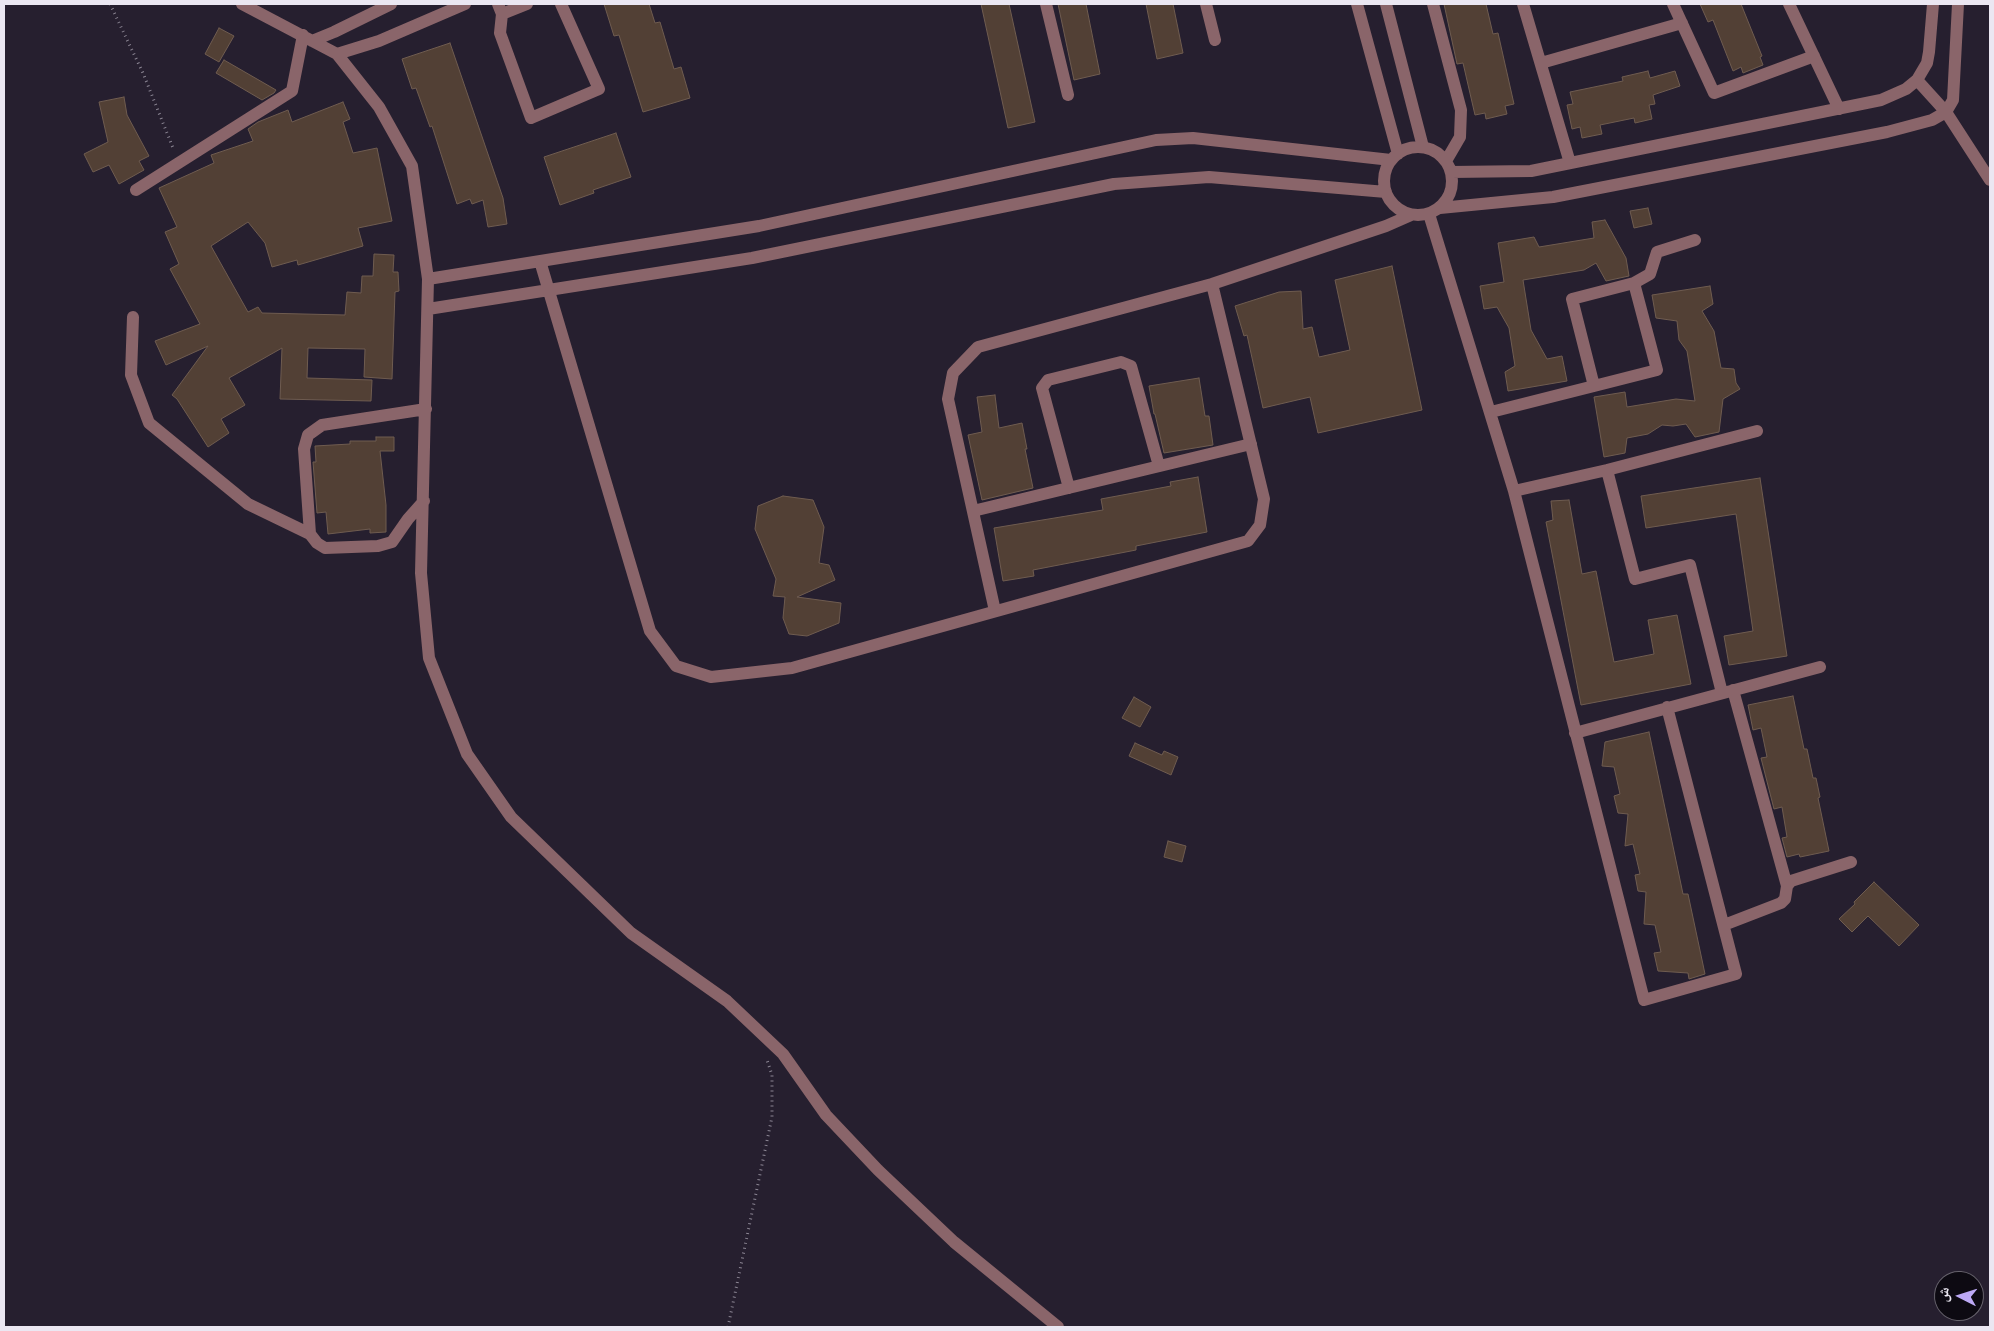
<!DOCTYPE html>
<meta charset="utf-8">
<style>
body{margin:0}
#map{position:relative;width:1994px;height:1331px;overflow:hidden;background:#261f2f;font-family:Overpass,"Noto Naskh Arabic",sans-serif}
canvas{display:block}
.frame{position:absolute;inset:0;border:5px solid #ebe7f2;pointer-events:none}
.north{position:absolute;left:1934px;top:1271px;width:50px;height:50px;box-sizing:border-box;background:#0d0a12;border:1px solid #66626c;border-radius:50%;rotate:275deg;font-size:14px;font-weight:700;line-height:20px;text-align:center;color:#ebe7f2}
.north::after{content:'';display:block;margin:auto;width:18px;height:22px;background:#bda9f5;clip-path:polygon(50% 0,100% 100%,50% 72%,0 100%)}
</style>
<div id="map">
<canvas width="1994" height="1331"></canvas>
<div class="frame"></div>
<div class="north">ش</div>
</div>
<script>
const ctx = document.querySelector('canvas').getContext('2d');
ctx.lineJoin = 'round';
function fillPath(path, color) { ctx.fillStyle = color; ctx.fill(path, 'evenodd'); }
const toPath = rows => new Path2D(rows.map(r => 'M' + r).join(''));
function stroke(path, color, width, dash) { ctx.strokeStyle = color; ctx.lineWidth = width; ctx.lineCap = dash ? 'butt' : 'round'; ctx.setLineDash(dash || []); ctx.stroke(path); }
const building = toPath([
 [604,4,649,4,655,23,660,22,674,69,681,67,690,98,643,112,619,35,614,36,604,4],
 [981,4,1009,4,1035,122,1008,128,981,4],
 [1058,4,1086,4,1100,74,1074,80,1058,4],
 [1146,4,1173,4,1183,53,1157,59,1146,4],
 [1444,4,1486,4,1493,34,1498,33,1514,104,1505,106,1507,114,1486,119,1485,113,1475,115,1463,63,1457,64,1444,4],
 [1700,4,1741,4,1762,56,1760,57,1763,65,1743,73,1741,67,1733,71,1713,20,1708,22,1700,4],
 [219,28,234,36,219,62,205,54,219,28],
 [450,43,503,198,507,224,488,227,483,200,472,204,470,199,457,204,432,126,430,127,416,88,412,89,402,59,450,43],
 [224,60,276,90,274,93,262,100,216,73,224,60],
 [1648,71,1650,78,1675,71,1680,86,1653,95,1655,104,1649,105,1652,119,1635,123,1634,118,1600,125,1602,134,1582,138,1580,127,1572,129,1567,105,1573,104,1570,92,1623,81,1622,77,1648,71],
 [124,97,127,115,149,156,139,161,144,170,119,184,109,165,93,172,84,154,108,142,99,102,124,97],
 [343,102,350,119,343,122,353,153,377,148,392,221,358,228,363,246,298,265,297,260,272,267,265,243,248,222,211,246,248,312,258,307,262,313,345,315,347,292,361,293,362,276,373,276,374,254,394,255,393,272,398,272,399,291,395,292,392,379,364,377,365,349,308,348,307,378,372,380,371,401,280,399,282,348,229,378,245,405,221,419,229,433,208,447,177,399,172,395,208,346,166,365,155,341,200,324,170,269,179,264,165,232,177,227,159,188,214,163,211,155,253,141,248,129,258,122,288,110,292,122,343,102],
 [616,133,631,177,593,190,594,193,560,205,544,157,616,133],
 [1648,208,1652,224,1634,228,1630,211,1648,208],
 [1605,220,1626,258,1629,276,1606,281,1596,263,1584,270,1523,280,1531,330,1547,359,1562,356,1567,381,1508,391,1505,372,1515,366,1509,328,1497,307,1484,309,1480,286,1504,282,1498,243,1534,237,1539,247,1594,238,1592,222,1605,220],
 [1392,266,1422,410,1318,433,1310,397,1263,408,1247,335,1244,336,1235,306,1279,292,1301,291,1303,329,1312,327,1319,357,1350,350,1335,280,1392,266],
 [1710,286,1713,304,1702,311,1714,331,1721,368,1734,369,1736,383,1740,389,1723,399,1719,432,1695,437,1686,424,1673,426,1662,425,1648,434,1627,438,1625,453,1604,457,1594,397,1625,392,1627,407,1676,399,1695,401,1687,351,1679,340,1677,321,1656,318,1652,295,1710,286],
 [1199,378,1205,416,1209,416,1213,445,1164,453,1155,414,1154,414,1149,386,1199,378],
 [995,395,999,428,1022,423,1027,449,1025,449,1033,488,982,500,968,435,982,432,977,397,995,395],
 [376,437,394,437,394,451,380,451,386,505,386,532,370,533,370,529,328,534,326,512,317,513,313,462,316,462,315,446,350,444,350,441,376,441,376,437],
 [1198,477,1207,532,1136,546,1136,550,1033,570,1034,576,1003,581,994,528,1103,510,1101,499,1171,486,1170,482,1198,477],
 [1760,478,1787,656,1729,665,1724,636,1753,631,1736,514,1646,528,1641,496,1760,478],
 [783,496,813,500,824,527,819,563,829,565,835,580,797,597,841,603,839,623,807,636,789,634,783,618,785,597,773,596,776,579,755,529,758,506,783,496],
 [1569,500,1582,574,1596,571,1614,662,1654,654,1648,620,1677,615,1691,684,1581,705,1546,522,1553,520,1551,501,1569,500],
 [1793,696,1804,749,1807,749,1813,778,1816,778,1820,797,1818,798,1829,851,1800,857,1799,854,1787,857,1782,838,1787,837,1782,807,1774,809,1761,758,1767,757,1761,728,1753,730,1748,705,1793,696],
 [1134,697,1151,707,1140,727,1122,718,1134,697],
 [1649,732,1683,894,1688,894,1705,974,1689,979,1688,973,1658,971,1654,953,1661,952,1655,925,1644,924,1646,892,1638,891,1635,875,1640,874,1633,844,1625,846,1628,814,1618,813,1614,796,1620,794,1614,767,1602,766,1605,742,1649,732],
 [1135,743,1162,755,1164,751,1178,757,1171,775,1129,756,1135,743],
 [1168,841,1186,846,1182,862,1164,857,1168,841],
 [1874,882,1919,925,1899,946,1868,916,1852,932,1839,919,1855,904,1854,902,1874,882]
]);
fillPath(building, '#524035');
stroke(building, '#6f5c50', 1);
stroke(toPath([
 [110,4,143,73,173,148],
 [728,1327,772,1117,772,1075,767,1060]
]), '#8b8593', 3, [1, 4]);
stroke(toPath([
 [242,4,337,54,379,107,412,166,428,279,421,573,429,658,467,754,511,817,631,933,727,1001,783,1054,826,1115,878,1170,954,1242,1058,1327],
 [498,4,502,14,500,33,531,118,599,89,561,4],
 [1046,4,1068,95],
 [1206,4,1215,40],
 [1357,4,1398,154],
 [1386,4,1423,147],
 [1433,4,1461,110,1460,137,1446,161],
 [1523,4,1570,163],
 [1673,4,1714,93,1814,56],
 [1789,4,1839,109],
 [502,14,527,4],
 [312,41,334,32,391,4],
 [337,54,379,41,465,4],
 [1541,63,1682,23],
 [1917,80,1946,112,1990,180],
 '1384 181a34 34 0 1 1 68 0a34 34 0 1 1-68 0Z',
 [1451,172,1531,171,1881,100,1906,89,1917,80,1927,63,1929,52,1933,4],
 [136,190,292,91,303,35],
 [1440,208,1553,197,1887,132,1932,120,1946,112,1953,100,1958,4],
 [1429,214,1514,491,1644,1000,1736,974,1667,707],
 [540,261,650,631,676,666,711,677,792,668,1248,541,1260,525,1264,499,1212,284],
 [428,279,759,226,1156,140,1193,138,1391,160],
 [1634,283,1650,274,1657,252,1695,240],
 [428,309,752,258,1114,184,1209,177,1386,192],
 [133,317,131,375,149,423,248,504,310,534],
 [1491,412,1594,386,1657,370,1634,283,1572,299,1594,386],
 [1607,470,1635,579,1690,565,1722,693],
 [1069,488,1042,388,1048,380,1121,362,1131,366,1159,466],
 [1514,491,1607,470,1757,431],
 [424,501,408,519,392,542,378,546,325,548,317,543,310,534,304,449,308,435,322,425,426,409],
 [973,511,1251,444],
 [995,611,948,399,953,373,978,347,1212,284,1386,226,1411,215],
 [1733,690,1787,886],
 [1575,733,1820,667],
 [1724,925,1781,903,1785,899,1787,886,1791,881,1851,862]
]), '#8a656a', 12);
</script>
